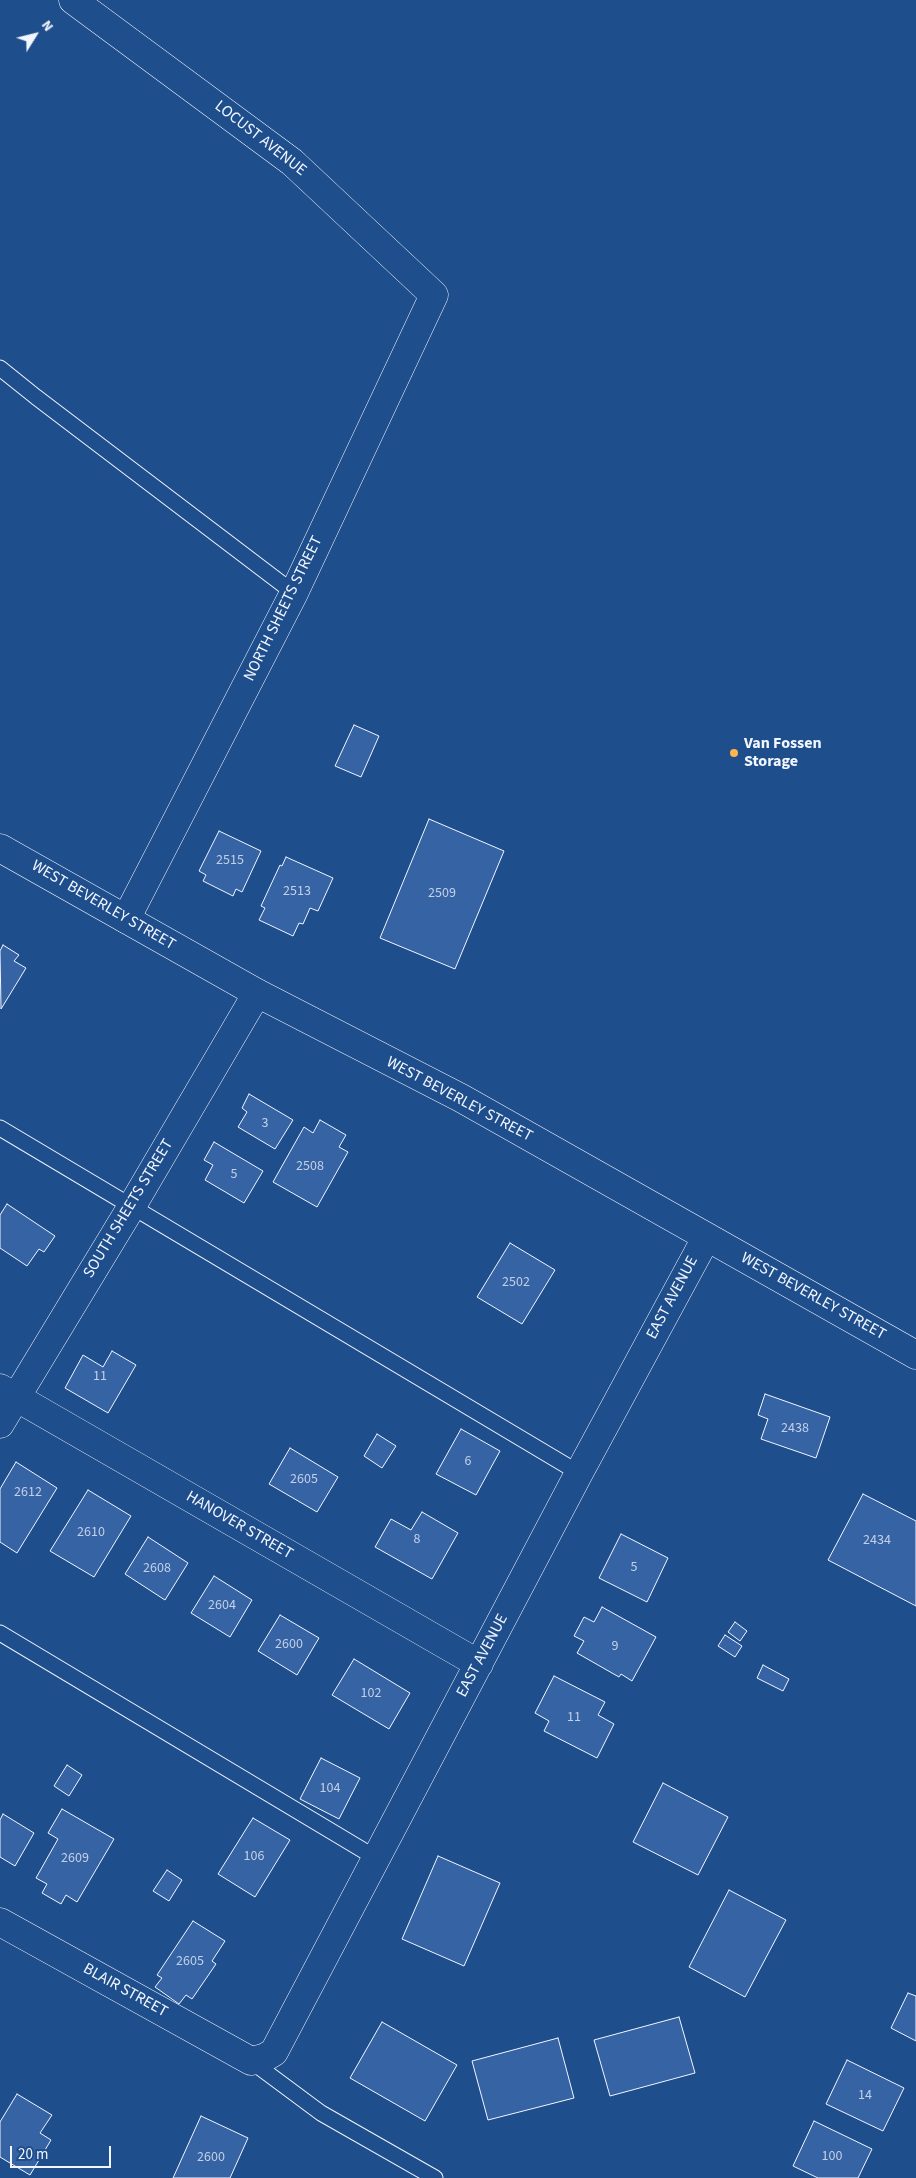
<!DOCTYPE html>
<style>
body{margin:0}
#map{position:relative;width:916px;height:2178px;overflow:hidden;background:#1f4e8c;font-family:"Source Sans 3",sans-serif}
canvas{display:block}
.north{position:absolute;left:10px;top:10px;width:50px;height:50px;-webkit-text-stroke:4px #1f4e8c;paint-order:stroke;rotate:54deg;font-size:14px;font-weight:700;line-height:20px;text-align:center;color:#f2f6ff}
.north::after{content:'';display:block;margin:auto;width:18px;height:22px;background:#f2f6ff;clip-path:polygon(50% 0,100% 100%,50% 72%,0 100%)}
.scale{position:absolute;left:10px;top:2146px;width:101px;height:22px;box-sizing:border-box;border:2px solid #f2f6ff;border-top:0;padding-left:6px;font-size:15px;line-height:18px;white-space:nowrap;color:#f2f6ff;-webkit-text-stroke:4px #1f4e8c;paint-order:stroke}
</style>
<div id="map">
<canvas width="916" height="2178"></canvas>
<div class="north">N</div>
<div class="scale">20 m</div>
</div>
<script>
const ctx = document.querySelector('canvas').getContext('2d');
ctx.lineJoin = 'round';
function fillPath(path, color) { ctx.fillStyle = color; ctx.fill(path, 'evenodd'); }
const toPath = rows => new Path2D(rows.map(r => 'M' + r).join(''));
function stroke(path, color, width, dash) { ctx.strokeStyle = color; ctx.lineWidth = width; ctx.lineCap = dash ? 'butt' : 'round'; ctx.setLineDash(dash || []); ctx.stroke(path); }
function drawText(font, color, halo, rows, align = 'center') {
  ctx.font = font + ' "Source Sans 3",sans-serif'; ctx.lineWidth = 4; ctx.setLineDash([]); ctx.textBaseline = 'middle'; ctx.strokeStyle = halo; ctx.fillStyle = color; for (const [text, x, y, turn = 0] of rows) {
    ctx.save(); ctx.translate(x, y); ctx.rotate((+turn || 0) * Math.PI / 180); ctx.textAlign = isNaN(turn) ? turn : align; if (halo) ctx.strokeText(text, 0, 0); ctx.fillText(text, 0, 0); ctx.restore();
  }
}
const building = toPath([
 [354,725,379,736,361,777,335,766,354,725],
 [429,819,504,851,455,969,380,938,429,819],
 [219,831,261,851,242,892,236,889,233,896,203,881,206,875,199,871,219,831],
 [286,857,333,878,318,911,310,908,303,924,299,923,293,936,259,920,265,908,261,906,280,865,282,866,286,857],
 [3,945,19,955,14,961,26,968,1,1009,0,951,3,945],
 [249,1094,293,1120,275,1149,238,1127,247,1112,242,1108,249,1094],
 [320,1120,346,1135,339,1147,348,1152,317,1207,273,1182,304,1127,313,1133,320,1120],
 [214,1142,263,1171,244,1203,205,1180,213,1165,204,1160,214,1142],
 [7,1204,55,1236,44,1252,39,1249,27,1266,0,1248,0,1215,7,1204],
 [510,1243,555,1270,522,1324,477,1297,510,1243],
 [112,1351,136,1365,108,1413,65,1388,83,1355,103,1367,112,1351],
 [765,1394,830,1417,816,1458,761,1439,768,1419,758,1415,765,1394],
 [461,1429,500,1451,476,1495,436,1474,461,1429],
 [377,1434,396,1446,382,1468,364,1456,377,1434],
 [290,1448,338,1477,317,1512,269,1484,290,1448],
 [16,1462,57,1488,17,1553,0,1542,0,1489,16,1462],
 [88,1490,131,1516,94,1577,50,1551,88,1490],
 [863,1494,916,1521,916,1606,828,1560,863,1494],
 [422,1512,458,1533,432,1579,375,1547,391,1519,411,1530,422,1512],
 [621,1534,668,1558,647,1602,599,1578,621,1534],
 [148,1537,188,1563,165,1600,125,1574,148,1537],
 [214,1576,252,1600,230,1637,191,1613,214,1576],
 [602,1607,656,1637,632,1681,621,1674,619,1677,577,1653,584,1641,574,1636,584,1617,594,1622,602,1607],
 [280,1615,319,1638,297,1675,258,1651,280,1615],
 [735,1622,747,1631,740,1641,728,1632,735,1622],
 [725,1635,742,1646,735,1657,718,1646,725,1635],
 [354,1659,410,1693,389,1729,332,1695,354,1659],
 [763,1665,789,1679,783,1691,757,1678,763,1665],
 [554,1676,605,1702,598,1715,614,1724,597,1758,544,1731,549,1721,535,1713,554,1676],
 [321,1758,360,1778,339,1819,300,1799,321,1758],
 [67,1765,82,1775,69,1796,54,1786,67,1765],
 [663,1783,728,1817,698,1875,633,1842,663,1783],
 [62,1809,114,1839,77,1902,66,1895,61,1904,42,1893,47,1884,36,1878,58,1839,48,1833,62,1809],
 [3,1814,34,1833,15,1866,0,1857,0,1820,3,1814],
 [253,1818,290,1840,255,1897,218,1874,253,1818],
 [438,1856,500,1883,464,1966,402,1939,438,1856],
 [167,1870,182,1880,169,1901,153,1891,167,1870],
 [729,1890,786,1920,745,1997,689,1967,729,1890],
 [193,1921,225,1941,212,1961,216,1964,192,1999,186,1995,179,2004,155,1987,162,1978,157,1975,193,1921],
 [908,1993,916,1996,916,2041,891,2028,908,1993],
 [679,2017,695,2073,610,2096,594,2040,679,2017],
 [382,2022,457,2065,425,2121,350,2078,382,2022],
 [558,2038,574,2098,488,2120,472,2061,558,2038],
 [847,2060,904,2088,883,2131,826,2104,847,2060],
 [17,2094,52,2115,40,2133,51,2140,30,2175,0,2157,0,2122,17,2094],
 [201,2116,248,2138,230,2178,173,2178,201,2116],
 [814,2121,872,2149,858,2178,818,2178,793,2166,814,2121]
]);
fillPath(building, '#3563a3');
stroke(building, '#f2f6ff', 1);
const lane = toPath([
 [0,368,36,397,294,593],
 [0,1128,579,1473],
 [0,1633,376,1858],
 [251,2061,321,2113,435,2178]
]);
const street = toPath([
 [73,0,292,162,434,295,294,593,126,919],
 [0,1388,479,1664],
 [0,1424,132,1206,257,993],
 [0,1922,251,2061,264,2058,274,2052,579,1473,706,1238]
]);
const primary = toPath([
 [0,848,257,993,461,1098,916,1355]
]);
stroke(lane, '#f2f6ff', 17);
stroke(street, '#f2f6ff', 29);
stroke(primary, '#f2f6ff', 29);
stroke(lane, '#1f4e8c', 15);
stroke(street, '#1f4e8c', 28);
stroke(primary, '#1f4e8c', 28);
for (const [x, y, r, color] of [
 [734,753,5,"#ffb74d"]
]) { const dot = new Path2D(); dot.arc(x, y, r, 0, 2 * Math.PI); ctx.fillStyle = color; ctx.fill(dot); stroke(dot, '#1f4e8c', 2); }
drawText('14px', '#c3d1e8', null, [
 ["2515",230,861],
 ["2513",297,892],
 ["2509",442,894],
 ["3",265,1124],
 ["2508",310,1167],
 ["5",234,1175],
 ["2502",516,1283],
 ["11",100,1377],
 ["2438",795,1429],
 ["6",468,1462],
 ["2605",304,1480],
 ["2612",28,1493],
 ["2610",91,1533],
 ["8",417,1540],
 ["2434",877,1541],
 ["5",634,1568],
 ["2608",157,1569],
 ["2604",222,1606],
 ["2600",289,1645],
 ["9",615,1647],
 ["102",371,1694],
 ["11",574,1718],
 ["104",330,1789],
 ["106",254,1857],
 ["2609",75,1859],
 ["2605",190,1962],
 ["14",865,2096],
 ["100",832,2157],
 ["2600",211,2158]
]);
drawText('16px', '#f2f6ff', '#1f4e8c', [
 ["LOCUST AVENUE",260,139,38],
 ["NORTH SHEETS STREET",284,609,-64],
 ["WEST BEVERLEY STREET",103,906,30],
 ["WEST BEVERLEY STREET",459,1100,28],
 ["SOUTH SHEETS STREET",129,1209,-59],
 ["WEST BEVERLEY STREET",813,1297,29],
 ["EAST AVENUE",673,1298,-62],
 ["HANOVER STREET",239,1526,30],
 ["EAST AVENUE",483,1656,-62],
 ["BLAIR STREET",125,1991,29]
]);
drawText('bold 16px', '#f2f6ff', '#1f4e8c', [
 ["Van Fossen",744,744],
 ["Storage",744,762]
], 'left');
</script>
